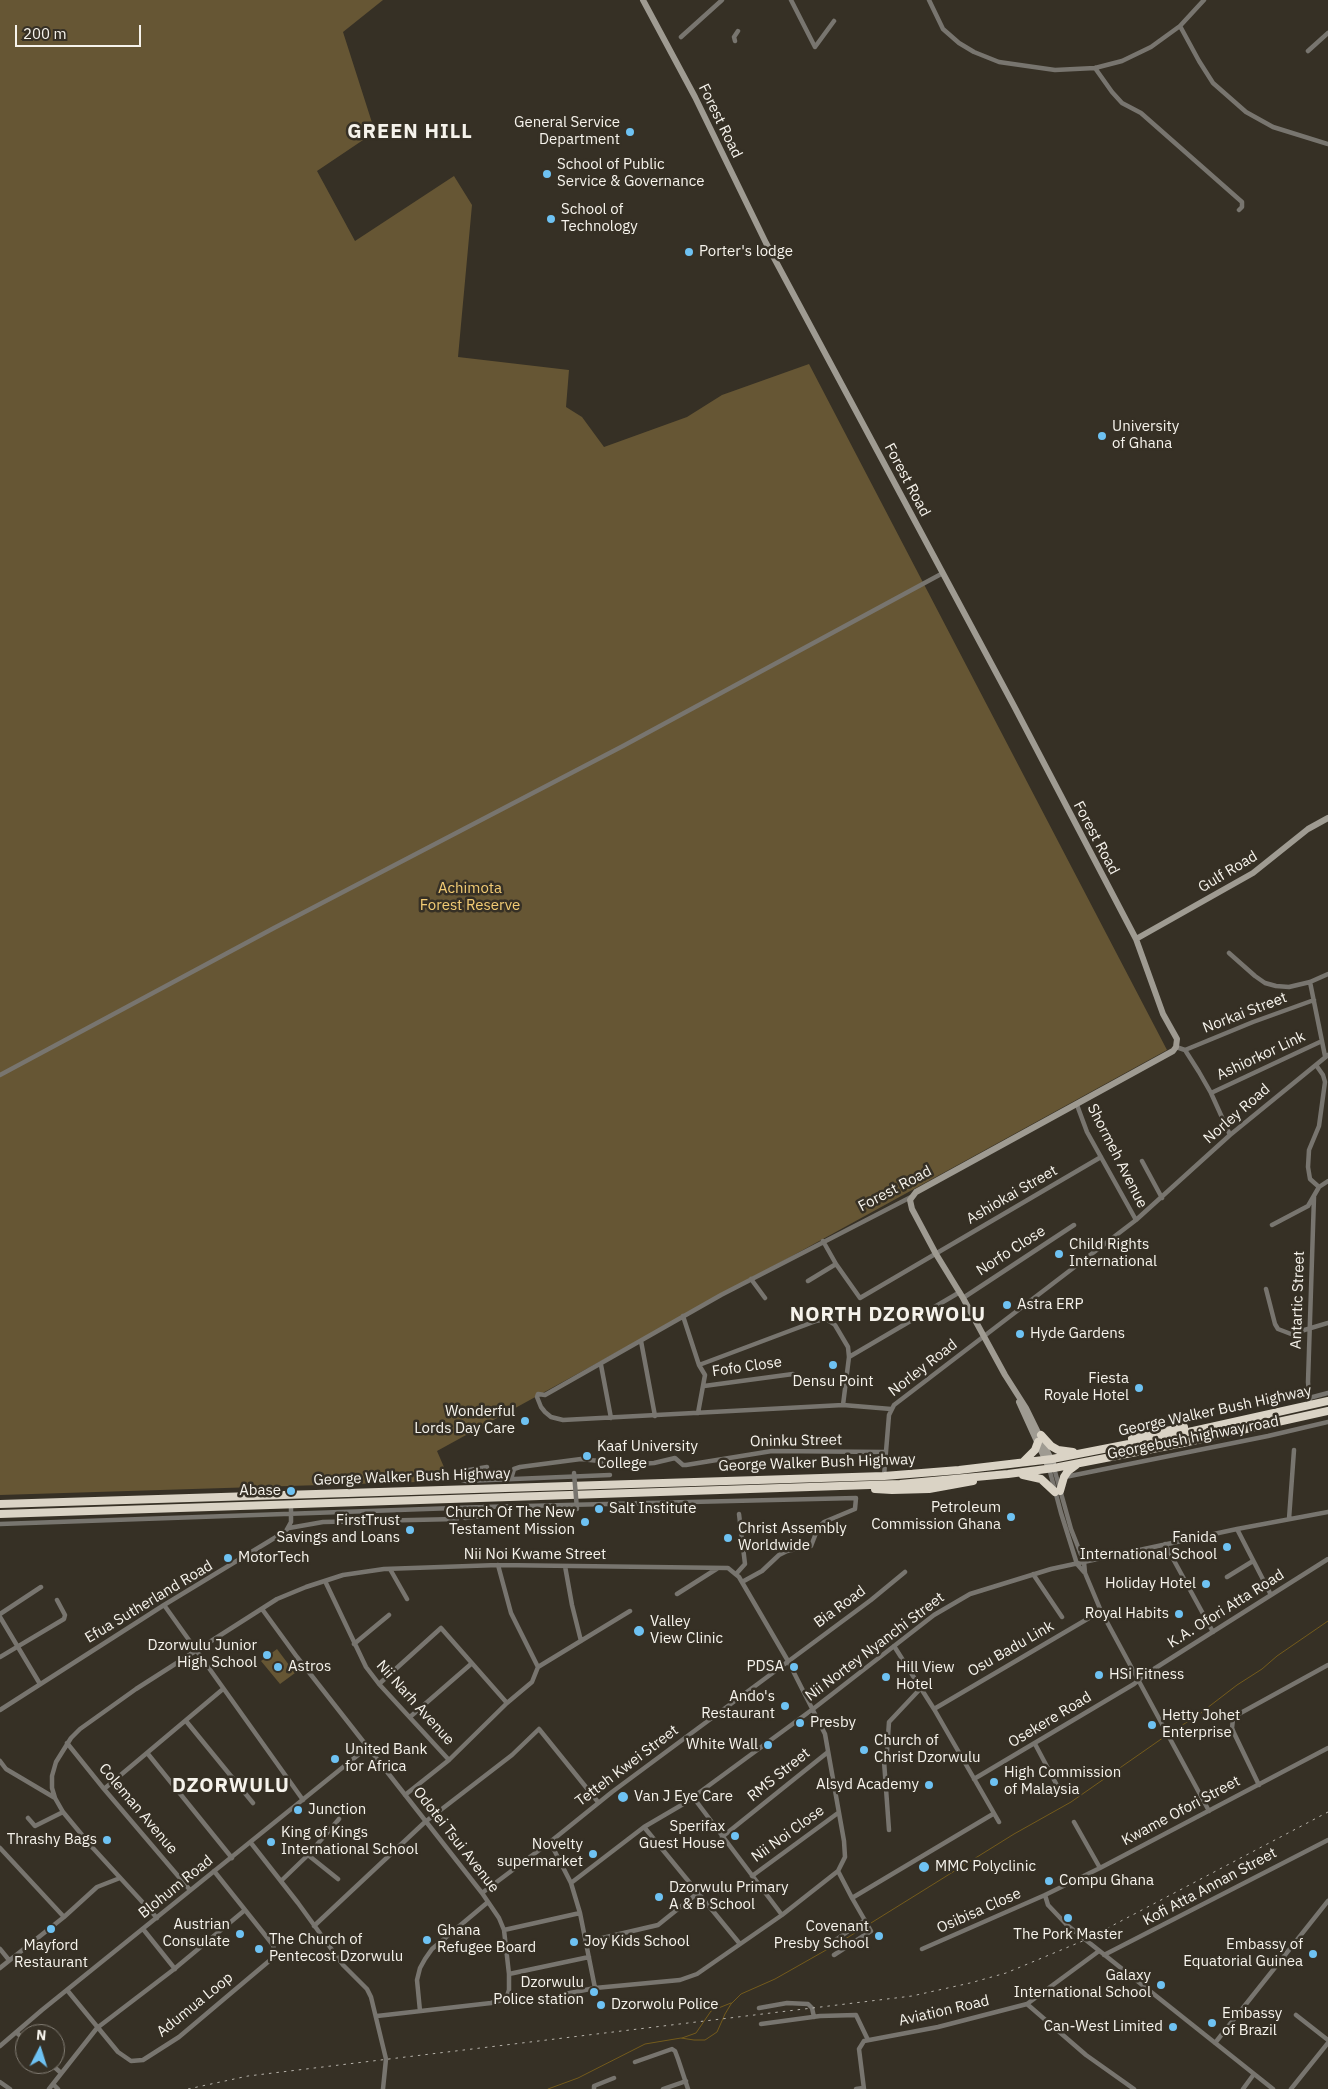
<!DOCTYPE html>
<style>
body{margin:0}
#map{position:relative;width:1328px;height:2089px;overflow:hidden;background:#363025;font-family:"IBM Plex Sans",sans-serif}
canvas{display:block}
.north{position:absolute;left:15px;top:2024px;width:50px;height:50px;box-sizing:border-box;background:#363025;border:1px solid #837e75;border-radius:50%;rotate:5deg;font-size:14px;font-weight:700;line-height:20px;text-align:center;color:#f6f3ec}
.north::after{content:'';display:block;margin:auto;width:18px;height:22px;background:#6ec2f3;clip-path:polygon(50% 0,100% 100%,50% 72%,0 100%)}
.scale{position:absolute;left:15px;top:25px;width:126px;height:22px;box-sizing:border-box;border:2px solid #f6f3ec;border-top:0;padding-left:6px;font-size:15px;line-height:18px;white-space:nowrap;color:#f6f3ec;-webkit-text-stroke:4px #363025;paint-order:stroke}
</style>
<div id="map">
<canvas width="1328" height="2089"></canvas>
<div class="north">N</div>
<div class="scale">200 m</div>
</div>
<script>
const ctx = document.querySelector('canvas').getContext('2d');
ctx.lineJoin = 'round';
function fillPath(path, color) { ctx.fillStyle = color; ctx.fill(path, 'evenodd'); }
const toPath = rows => new Path2D(rows.map(r => 'M' + r).join(''));
function stroke(path, color, width, dash) { ctx.strokeStyle = color; ctx.lineWidth = width; ctx.lineCap = dash ? 'butt' : 'round'; ctx.setLineDash(dash || []); ctx.stroke(path); }
function drawText(font, color, halo, rows, align = 'center') {
  ctx.font = font + ' "IBM Plex Sans",sans-serif'; ctx.lineWidth = 5; ctx.setLineDash([]); ctx.textBaseline = 'middle'; ctx.strokeStyle = halo; ctx.fillStyle = color; for (const [text, x, y, turn = 0] of rows) {
    ctx.save(); ctx.translate(x, y); ctx.rotate((+turn || 0) * Math.PI / 180); ctx.textAlign = isNaN(turn) ? turn : align; if (halo) ctx.strokeText(text, 0, 0); ctx.fillText(text, 0, 0); ctx.restore();
  }
}
fillPath(toPath([
 [0,0,383,0,343,32,375,132,317,171,355,241,454,176,472,205,458,357,569,370,566,407,582,417,604,447,687,417,722,395,809,364,1167,1050,437,1451,450,1481,0,1495],
 [277,1649,295,1673,280,1684,261,1661]
]), '#665634');
stroke(toPath([
 [1170,1733,1198,1715,1237,1685,1262,1669,1277,1656,1328,1621],
 [682,2038,696,2033,711,2011,731,2003],
 [548,2089,578,2078,645,2044,681,2038,694,2040,705,2040,717,2032,725,2014,731,2004,741,1994,775,1979,842,1941,1014,1834,1071,1802,1167,1735]
]), '#745b1c', 1);
stroke(toPath([
 [791,0,815,47,834,21],
 [929,0,943,29,959,43,974,52,999,62,1055,70,1095,68,1122,61,1151,47,1180,26,1204,0],
 [1180,26,1199,61,1213,83,1246,112,1273,127,1328,144],
 [681,37,722,0],
 [735,41,734,37,738,31],
 [1308,51,1328,33],
 [1095,68,1112,92,1122,103,1141,113,1242,202,1242,207,1239,210],
 [1229,953,1255,976,1265,983,1276,986,1289,987,1310,982,1328,974],
 [1310,982,1325,1056],
 [1176,1047,1185,1050,1199,1072,1211,1093,1230,1135],
 [1185,1050,1253,1022,1314,1000],
 [1316,1065,1323,1075,1325,1082,1319,1126,1309,1150,1308,1167,1310,1179,1319,1187],
 [0,1075,274,928,623,746,943,573],
 [1211,1093,1322,1041],
 [1077,1105,1087,1132,1136,1220],
 [1142,1161,1162,1198],
 [1272,1225,1308,1206,1319,1187,1328,1181],
 [823,1241,836,1264,860,1298,1101,1157],
 [751,1279,765,1298],
 [808,1281,836,1264],
 [1266,1289,1275,1324,1278,1329,1291,1334,1328,1323],
 [963,1298,1074,1225],
 [683,1316,699,1365,705,1375,698,1413],
 [641,1341,655,1416],
 [849,1357,960,1292],
 [601,1365,611,1418],
 [699,1365,816,1321,826,1319,835,1325,848,1347,849,1357,843,1405],
 [704,1386,793,1374],
 [1309,1398,1328,1393],
 [1310,1405,1308,1382,1314,1197],
 [891,1409,843,1405,563,1420,551,1417,545,1412,541,1407,537,1397,538,1394,545,1395,721,1295,911,1197],
 [487,1467,463,1471,460,1474,462,1480,466,1481,610,1475],
 [1049,1468,1061,1513,1077,1564,1084,1572],
 [1054,1468,1071,1529,1084,1562,1085,1573,1101,1611,1209,1811],
 [884,1476,889,1415,894,1405,1136,1220,1230,1135,1328,1055],
 [1065,1477,1268,1436,1328,1422],
 [511,1479,514,1469,520,1467,581,1459,599,1461,611,1466,654,1463,675,1458,683,1465,686,1465,772,1451,886,1452],
 [465,1518,482,1516,483,1507],
 [1289,1519,1294,1450],
 [0,1524,483,1507,856,1498,855,1509,824,1522,818,1528,811,1546,787,1551,779,1555,762,1571,742,1582],
 [289,1528,323,1522,457,1519,458,1508],
 [1237,1529,1271,1595],
 [1165,1544,1213,1632],
 [498,1565,511,1613,538,1667],
 [565,1566,572,1605,581,1641],
 [390,1569,407,1599],
 [736,1574,745,1564,739,1514],
 [1033,1574,1062,1617],
 [1227,1577,1253,1561],
 [325,1581,366,1667,379,1684,449,1760],
 [677,1594,718,1568],
 [164,1605,303,1800],
 [262,1609,297,1657,482,1893,499,1918,504,1930,509,1974,509,1990,506,1999,491,2003,377,2016],
 [0,1614,41,1587],
 [0,1617,40,1684],
 [354,1644,389,1615],
 [894,1646,934,1709,999,1822],
 [0,1657,64,1619,65,1615,57,1600],
 [379,1684,441,1628,507,1703],
 [934,1709,1101,1611],
 [0,1710,164,1605,286,1531,291,1522,291,1504],
 [410,1717,471,1664],
 [186,1721,253,1803],
 [67,1743,104,1789,190,1890],
 [1035,1744,1060,1791],
 [148,1754,232,1858],
 [0,1761,6,1769,55,1798],
 [974,1779,1134,1684,1146,1674,1328,1559],
 [1259,1785,1234,1733,1232,1728,1233,1719,1237,1715,1328,1665],
 [104,1789,223,1689],
 [405,1795,449,1760,507,1703,532,1682,538,1667,630,1611],
 [693,1797,782,1915],
 [28,1818,35,1826,63,1812],
 [1074,1822,1100,1868],
 [644,1827,740,1944],
 [889,1830,884,1761,887,1751,889,1722,921,1688],
 [722,1837,828,1752],
 [550,1842,571,1883,580,1913,595,1988],
 [251,1843,298,1903,343,1965,367,1989,371,1997,386,2059,383,2089],
 [0,1848,64,1917],
 [308,1855,338,1879],
 [752,1876,838,1813],
 [281,1881,308,1855,339,1819],
 [571,1883,644,1827,685,1803,813,1709,934,1615,970,1594,1051,1569,1237,1529,1328,1512],
 [482,1893,550,1842,612,1792,871,1600,905,1572],
 [1045,1895,1048,1905,1067,1925,1273,2089],
 [852,1898,993,1814],
 [157,1918,92,1847,63,1812,55,1798,52,1788,52,1776,56,1762,71,1738,80,1729,136,1689,277,1599,306,1587,343,1575,384,1569,498,1565,728,1568,739,1577,788,1661,825,1734,844,1841,845,1857,838,1871,782,1915,697,1974,680,1980,595,1988,560,1995],
 [314,1926,425,1822,512,1755,539,1729,598,1802],
 [143,1929,175,1969],
 [504,1930,580,1913],
 [585,1942,658,1925,699,1892],
 [828,1945,865,1920],
 [0,1949,9,1960],
 [922,1949,1045,1895,1100,1868,1328,1748],
 [834,1955,871,1931,852,1898,838,1871],
 [1104,1955,1328,1840],
 [0,1968,64,1917,97,1887,120,1878],
 [509,1974,589,1957],
 [67,1990,118,2052,131,2061,143,2060,179,2037,275,1956,273,1945,214,1871],
 [1027,2004,1086,2055,1134,2089],
 [759,2008,787,2003,808,2004,812,2008,814,2017],
 [420,2011,417,1980,420,1968,425,1959,432,1949,488,1902],
 [1296,2015,1328,2040],
 [761,2024,820,2016,856,2015,868,2040],
 [17,2033,25,2040],
 [1215,2043,1328,1901],
 [0,2046,42,2010,368,1747],
 [635,2062,672,2049,675,2051,678,2059,688,2089],
 [51,2064,61,2073],
 [0,2082,10,2089],
 [53,2084,58,2089],
 [49,2089,97,2028,173,1970,245,1910],
 [594,2089,594,2086,614,2078],
 [663,2089,686,2081],
 [856,2089,863,2088],
 [864,2089,859,2049,864,2041,938,2027,1027,2004,1099,1951],
 [1243,2089,1254,2074],
 [1291,2089,1328,2043]
]), '#78756f', 4.5);
stroke(toPath([
 [643,0,695,97,766,243,1014,706,1136,939,1163,1014,1177,1039,1176,1047,1173,1051,916,1192,910,1200,912,1209,936,1254,963,1298,1005,1375,1026,1408,1053,1463],
 [1136,939,1253,873,1308,829,1328,818],
 [1019,1402,1049,1468]
]), '#9f9b92', 6);
stroke(toPath([
 [1041,1435,1051,1446,1058,1450,1073,1452],
 [1132,1439,1184,1427],
 [1023,1462,1035,1450,1038,1442],
 [1023,1475,1041,1479,1055,1492],
 [875,1489,892,1490,929,1489,973,1481],
 [1060,1491,1064,1477,1068,1471,1076,1465],
 [0,1504,884,1476,959,1470,1052,1459,1175,1435,1328,1401],
 [0,1514,900,1484,1008,1474,1054,1468,1183,1443,1328,1411]
]), '#dad3c5', 8);
stroke(toPath([
 [188,2089,248,2076,912,1996,970,1983,1006,1973,1085,1940,1328,1812]
]), '#b7b3ab', 1, [2.5, 5]);
stroke(toPath([
 [574,1473,577,1509]
]), '#78756f', 4.5);
for (const [x, y, r, color] of [
 [630,132,5,"#6ec2f3"],
 [547,174,5,"#6ec2f3"],
 [551,219,5,"#6ec2f3"],
 [689,252,5,"#6ec2f3"],
 [1102,436,5,"#6ec2f3"],
 [1059,1254,5,"#6ec2f3"],
 [1007,1305,5,"#6ec2f3"],
 [1020,1334,5,"#6ec2f3"],
 [833,1365,5,"#6ec2f3"],
 [1139,1388,5,"#6ec2f3"],
 [525,1421,5,"#6ec2f3"],
 [587,1456,5,"#6ec2f3"],
 [291,1491,5,"#6ec2f3"],
 [599,1509,5,"#6ec2f3"],
 [1011,1517,5,"#6ec2f3"],
 [585,1522,5,"#6ec2f3"],
 [410,1530,5,"#6ec2f3"],
 [728,1538,5,"#6ec2f3"],
 [1227,1547,5,"#6ec2f3"],
 [228,1558,5,"#6ec2f3"],
 [1206,1584,5,"#6ec2f3"],
 [1179,1614,5,"#6ec2f3"],
 [639,1631,6,"#6ec2f3"],
 [267,1655,5,"#6ec2f3"],
 [278,1667,5,"#6ec2f3"],
 [794,1667,5,"#6ec2f3"],
 [1099,1675,5,"#6ec2f3"],
 [886,1677,5,"#6ec2f3"],
 [785,1706,5,"#6ec2f3"],
 [800,1723,5,"#6ec2f3"],
 [1152,1725,5,"#6ec2f3"],
 [768,1745,5,"#6ec2f3"],
 [864,1750,5,"#6ec2f3"],
 [335,1759,5,"#6ec2f3"],
 [994,1782,5,"#6ec2f3"],
 [929,1785,5,"#6ec2f3"],
 [623,1797,6,"#6ec2f3"],
 [298,1810,5,"#6ec2f3"],
 [735,1836,5,"#6ec2f3"],
 [107,1840,5,"#6ec2f3"],
 [271,1842,5,"#6ec2f3"],
 [593,1854,5,"#6ec2f3"],
 [924,1867,6,"#6ec2f3"],
 [1049,1881,5,"#6ec2f3"],
 [659,1897,5,"#6ec2f3"],
 [1068,1918,5,"#6ec2f3"],
 [51,1929,5,"#6ec2f3"],
 [240,1934,5,"#6ec2f3"],
 [879,1936,5,"#6ec2f3"],
 [427,1940,5,"#6ec2f3"],
 [574,1942,5,"#6ec2f3"],
 [259,1949,5,"#6ec2f3"],
 [1313,1954,5,"#6ec2f3"],
 [1161,1985,5,"#6ec2f3"],
 [594,1992,5,"#6ec2f3"],
 [601,2005,5,"#6ec2f3"],
 [1212,2023,5,"#6ec2f3"],
 [1173,2027,5,"#6ec2f3"]
]) { const dot = new Path2D(); dot.arc(x, y, r, 0, 2 * Math.PI); ctx.fillStyle = color; ctx.fill(dot); stroke(dot, '#363025', 2); }
drawText('15px', '#f6f3ec', '#363025', [
 ["Forest Road",720,121,64],
 ["Forest Road",907,480,62],
 ["Forest Road",1096,838,62],
 ["Gulf Road",1228,872,-31],
 ["Norkai Street",1245,1013,-21],
 ["Ashiorkor Link",1261,1056,-25],
 ["Norley Road",1237,1114,-41],
 ["Shormeh Avenue",1117,1156,63],
 ["Forest Road",895,1189,-28],
 ["Ashiokai Street",1012,1195,-30],
 ["Norfo Close",1011,1251,-33],
 ["Antartic Street",1298,1300,-88],
 ["Fofo Close",747,1367,-8],
 ["Norley Road",923,1368,-38],
 ["George Walker Bush Highway",1215,1411,-12],
 ["Georgebush highway road",1193,1438,-11],
 ["Oninku Street",796,1441,-1],
 ["George Walker Bush Highway",817,1463,-2],
 ["George Walker Bush Highway",412,1477,-2],
 ["Nii Noi Kwame Street",535,1555],
 ["Efua Sutherland Road",149,1602,-31],
 ["Bia Road",840,1607,-36],
 ["K.A. Ofori Atta Road",1226,1609,-32],
 ["Nii Nortey Nyanchi Street",875,1647,-37],
 ["Osu Badu Link",1011,1649,-30],
 ["Nii Narh Avenue",415,1703,48],
 ["Osekere Road",1050,1720,-31],
 ["Tetteh Kwei Street",627,1766,-37],
 ["RMS Street",779,1775,-39],
 ["Coleman Avenue",138,1809,50],
 ["Kwame Ofori Street",1181,1811,-28],
 ["Nii Noi Close",788,1834,-36],
 ["Odotei Tsui Avenue",456,1840,52],
 ["Blohum Road",176,1887,-39],
 ["Kofi Atta Annan Street",1210,1887,-28],
 ["Osibisa Close",979,1911,-24],
 ["Adumua Loop",195,2005,-39],
 ["Aviation Road",944,2011,-13]
]);
drawText('15px', '#f6f3ec', '#363025', [
 ["General Service",620,123,"right"],
 ["Department",620,140,"right"],
 ["School of Public",557,165],
 ["Service & Governance",557,182],
 ["School of",561,210],
 ["Technology",561,227],
 ["Porter's lodge",699,252],
 ["University",1112,427],
 ["of Ghana",1112,444],
 ["Child Rights",1069,1245],
 ["International",1069,1262],
 ["Astra ERP",1017,1305],
 ["Hyde Gardens",1030,1334],
 ["Fiesta",1129,1379,"right"],
 ["Royale Hotel",1129,1396,"right"],
 ["Densu Point",833,1382,"center"],
 ["Wonderful",515,1412,"right"],
 ["Lords Day Care",515,1429,"right"],
 ["Kaaf University",597,1447],
 ["College",597,1464],
 ["Abase",281,1491,"right"],
 ["Petroleum",1001,1508,"right"],
 ["Commission Ghana",1001,1525,"right"],
 ["Salt Institute",609,1509],
 ["Church Of The New",575,1513,"right"],
 ["Testament Mission",575,1530,"right"],
 ["FirstTrust",400,1521,"right"],
 ["Savings and Loans",400,1538,"right"],
 ["Christ Assembly",738,1529],
 ["Worldwide",738,1546],
 ["Fanida",1217,1538,"right"],
 ["International School",1217,1555,"right"],
 ["MotorTech",238,1558],
 ["Holiday Hotel",1196,1584,"right"],
 ["Royal Habits",1169,1614,"right"],
 ["Valley",650,1622],
 ["View Clinic",650,1639],
 ["Dzorwulu Junior",257,1646,"right"],
 ["High School",257,1663,"right"],
 ["Astros",288,1667],
 ["PDSA",784,1667,"right"],
 ["Hill View",896,1668],
 ["Hotel",896,1685],
 ["HSi Fitness",1109,1675],
 ["Ando's",775,1697,"right"],
 ["Restaurant",775,1714,"right"],
 ["Hetty Johet",1162,1716],
 ["Enterprise",1162,1733],
 ["Presby",810,1723],
 ["Church of",874,1741],
 ["Christ Dzorwulu",874,1758],
 ["White Wall",758,1745,"right"],
 ["United Bank",345,1750],
 ["for Africa",345,1767],
 ["High Commission",1004,1773],
 ["of Malaysia",1004,1790],
 ["Alsyd Academy",919,1785,"right"],
 ["Van J Eye Care",634,1797],
 ["Junction",308,1810],
 ["Sperifax",725,1827,"right"],
 ["Guest House",725,1844,"right"],
 ["King of Kings",281,1833],
 ["International School",281,1850],
 ["Thrashy Bags",97,1840,"right"],
 ["Novelty",583,1845,"right"],
 ["supermarket",583,1862,"right"],
 ["MMC Polyclinic",935,1867],
 ["Compu Ghana",1059,1881],
 ["Dzorwulu Primary",669,1888],
 ["A & B School",669,1905],
 ["Austrian",230,1925,"right"],
 ["Consulate",230,1942,"right"],
 ["Covenant",869,1927,"right"],
 ["Presby School",869,1944,"right"],
 ["Ghana",437,1931],
 ["Refugee Board",437,1948],
 ["The Pork Master",1068,1935,"center"],
 ["The Church of",269,1940],
 ["Pentecost Dzorwulu",269,1957],
 ["Joy Kids School",584,1942],
 ["Embassy of",1303,1945,"right"],
 ["Equatorial Guinea",1303,1962,"right"],
 ["Mayford",51,1946,"center"],
 ["Restaurant",51,1963,"center"],
 ["Galaxy",1151,1976,"right"],
 ["International School",1151,1993,"right"],
 ["Dzorwulu",584,1983,"right"],
 ["Police station",584,2000,"right"],
 ["Dzorwolu Police",611,2005],
 ["Embassy",1222,2014],
 ["of Brazil",1222,2031],
 ["Can-West Limited",1163,2027,"right"]
], 'left');
drawText('15px', '#f3cc75', '#363025', [
 ["Achimota",470,889],
 ["Forest Reserve",470,906]
]);
ctx.letterSpacing = '1px';
drawText('bold 20px', '#f6f3ec', '#363025', [
 ["GREEN HILL",410,132],
 ["NORTH DZORWOLU",888,1315],
 ["DZORWULU",231,1786]
]);
ctx.letterSpacing = '0px';
</script>
